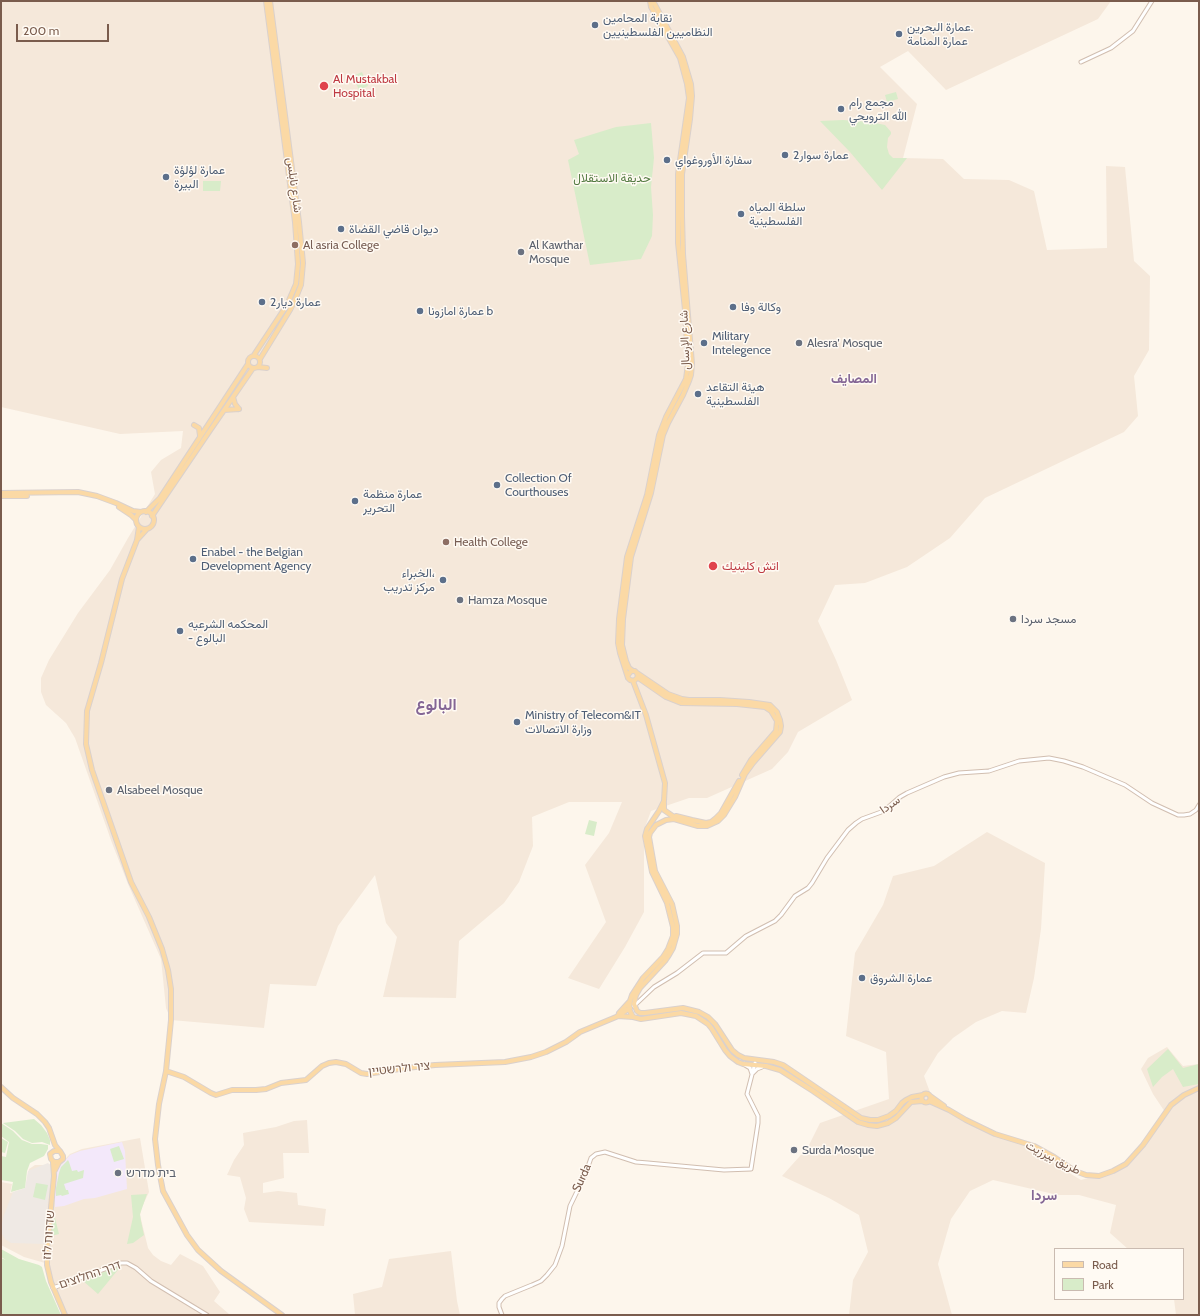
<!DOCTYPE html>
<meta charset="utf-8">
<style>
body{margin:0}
#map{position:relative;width:1200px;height:1316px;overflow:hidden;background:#fdf6ec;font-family:Cabin,sans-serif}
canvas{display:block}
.frame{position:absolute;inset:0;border:2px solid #7a5c4d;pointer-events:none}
.legend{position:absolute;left:1054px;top:1248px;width:130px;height:52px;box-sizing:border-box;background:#fffaf3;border:1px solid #cabbb1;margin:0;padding:5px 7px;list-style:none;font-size:12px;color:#7a5c4d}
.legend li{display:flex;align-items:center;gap:8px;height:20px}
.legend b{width:20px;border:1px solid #cabbb1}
.scale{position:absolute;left:16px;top:24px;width:93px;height:18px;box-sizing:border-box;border:2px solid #7a5c4d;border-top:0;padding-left:5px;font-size:12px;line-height:14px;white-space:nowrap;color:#7a5c4d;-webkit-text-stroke:3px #fffaf3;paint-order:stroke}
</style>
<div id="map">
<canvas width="1200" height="1316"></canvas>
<div class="frame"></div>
<ul class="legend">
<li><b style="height:5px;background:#fbd9a5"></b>Road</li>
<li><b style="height:11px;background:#d8ecc9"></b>Park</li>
</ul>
<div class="scale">200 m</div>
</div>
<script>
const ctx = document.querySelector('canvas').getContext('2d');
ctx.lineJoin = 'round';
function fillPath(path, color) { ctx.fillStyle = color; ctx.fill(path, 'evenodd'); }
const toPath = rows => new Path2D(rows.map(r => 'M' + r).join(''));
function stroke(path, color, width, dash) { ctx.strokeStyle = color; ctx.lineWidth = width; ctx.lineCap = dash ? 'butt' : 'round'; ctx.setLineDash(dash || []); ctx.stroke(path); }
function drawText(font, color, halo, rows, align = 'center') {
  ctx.font = font + ' Cabin,Vazirmatn,"Noto Sans Hebrew",sans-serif'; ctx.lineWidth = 3; ctx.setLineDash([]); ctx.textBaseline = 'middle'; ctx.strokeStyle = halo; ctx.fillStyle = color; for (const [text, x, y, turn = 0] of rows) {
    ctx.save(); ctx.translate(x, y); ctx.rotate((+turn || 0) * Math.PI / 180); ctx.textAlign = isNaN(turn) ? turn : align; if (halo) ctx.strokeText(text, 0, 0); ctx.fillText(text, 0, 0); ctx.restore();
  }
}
fillPath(toPath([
 [1,1,1111,1,1098,19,946,90,908,51,880,67,917,104,903,158,943,159,964,179,1009,180,1034,191,1047,250,1107,248,1106,166,1125,167,1134,261,1150,276,1149,350,1134,376,1138,416,1124,432,985,498,950,538,907,567,865,583,835,585,818,621,836,660,852,700,798,732,788,752,772,769,707,798,689,798,651,811,644,830,644,912,625,947,599,989,568,978,606,922,585,865,609,833,622,802,569,802,532,817,533,846,519,882,504,903,459,941,456,998,383,997,397,937,386,923,375,875,338,926,316,986,270,984,264,1028,171,1020,166,1008,161,959,128,884,112,843,75,738,66,723,46,705,41,692,41,678,49,660,78,613,110,570,128,538,155,494,151,472,161,460,181,448,183,431,120,434,1,407],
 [987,832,1045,863,1041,929,1034,978,1026,1013,1002,1011,976,1022,953,1038,938,1053,924,1076,934,1103,995,1134,1045,1154,1056,1165,1081,1180,1113,1171,1140,1148,1165,1112,1153,1094,1141,1069,1148,1058,1167,1047,1183,1066,1199,1064,1199,1315,1176,1315,1174,1299,1183,1299,1183,1249,1128,1249,1110,1233,1116,1205,1079,1195,1058,1195,993,1180,970,1191,951,1219,938,1264,952,1315,849,1315,853,1280,868,1252,859,1215,829,1198,782,1176,808,1147,820,1123,889,1099,886,1052,846,1036,855,953,883,905,893,876,934,866],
 [307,1120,309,1153,283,1153,284,1178,263,1183,263,1193,278,1191,297,1193,298,1205,326,1209,324,1226,249,1222,244,1209,246,1198,240,1177,227,1175,234,1160,244,1145,243,1133,276,1127,294,1121],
 [140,1138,149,1192,142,1207,140,1215,148,1248,153,1255,161,1261,171,1265,180,1254,203,1266,220,1292,214,1301,229,1314,228,1315,63,1315,53,1294,48,1279,45,1263,24,1257,1,1245,1,1182,12,1184,10,1193,26,1189,29,1169,35,1165,46,1165,61,1162,64,1160,70,1154,82,1149],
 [451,1251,457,1301,460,1315,355,1315,353,1294,382,1287,389,1259]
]), '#f5e8da');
fillPath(toPath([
 [48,1163,53,1168,48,1198,45,1244,11,1243,5,1239,2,1234,1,1227,4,1215,13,1192,25,1188,28,1171]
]), '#efe9e4');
fillPath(toPath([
 [122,1142,125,1151,127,1189,95,1198,84,1199,64,1206,55,1207,55,1185,58,1169,70,1155,80,1151]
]), '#f3e8fa');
fillPath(toPath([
 [362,72,368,86,359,90,353,76],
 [896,92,898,99,887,102,885,95],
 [843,120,870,122,885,125,891,132,891,134,888,138,887,147,889,154,893,158,907,158,882,190,850,152,820,121],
 [651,123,654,158,651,187,653,215,652,236,641,259,590,265,568,160,579,154,574,140,616,127],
 [203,181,221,181,220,191,203,191],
 [589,820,597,822,594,836,585,834],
 [1168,1049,1183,1068,1199,1064,1199,1084,1183,1087,1173,1069,1162,1077,1153,1087,1147,1069],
 [34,1119,41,1125,47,1133,50,1140,50,1145,42,1142,32,1143,23,1139,15,1131,3,1123],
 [1,1123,13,1131,22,1140,32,1144,41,1144,48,1145,48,1149,44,1156,30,1163,27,1171,25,1188,11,1192,13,1182,1,1180,1,1156,6,1157,9,1142,1,1136],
 [1,1138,8,1142,5,1153,1,1152],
 [119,1146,124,1159,114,1162,110,1149],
 [68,1160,69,1162,72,1171,77,1170,78,1172,84,1170,83,1178,64,1184,66,1190,68,1190,69,1194,62,1196,61,1195,56,1196,56,1188,59,1173,61,1167],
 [36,1183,48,1185,45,1200,33,1197],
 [147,1194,140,1214,141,1221,144,1235,133,1243,127,1244,133,1217,131,1195],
 [53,1216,55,1218,59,1234,51,1236],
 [1,1249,19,1259,39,1265,42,1267,46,1281,61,1315,1,1315,1,1258,6,1260,1,1257],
 [122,1265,98,1294,82,1280]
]), '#d8ecc9');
const minor = toPath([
 [1081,62,1111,48,1133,31,1152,1],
 [634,1006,654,987,677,973,703,953,726,953,746,936,775,921,781,915,795,896,808,888,812,883,827,858,848,830,856,823,862,819,884,811,900,797,907,793,944,777,959,773,989,771,1019,761,1049,758,1064,761,1083,767,1125,785,1152,803,1178,815,1184,815,1190,814,1196,810,1199,805],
 [745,1065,750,1068,752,1074,757,1069,762,1067],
 [53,1288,121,1263,127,1263,136,1268,151,1281,207,1315],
 [502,1315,499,1307,499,1303,502,1299,505,1296,532,1285,541,1281,547,1275,555,1265,562,1246,570,1206,585,1175,591,1158,596,1154,605,1152,636,1162,648,1163,724,1170,751,1169,758,1123,758,1116,747,1094,755,1063]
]);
const major = toPath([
 [254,355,287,305,296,284,298,264,295,222,266,1],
 '248 362a6 6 0 1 1 12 0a6 6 0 1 1-12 0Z',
 [260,359,290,310,295,300,301,285,303,263,299,222,270,1],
 [258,367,267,368],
 [233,397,235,404,239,409],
 [224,410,239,409],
 [194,425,199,428,200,436],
 [1,493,78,492,97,496,116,503,133,511,141,512],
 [1,496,27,496],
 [119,507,131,515,136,520],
 '136 520a9 9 0 1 1 18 0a9 9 0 1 1-18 0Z',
 [146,512,160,498,248,364],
 [152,516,211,429,253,368],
 [139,527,137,540,122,579,101,663,87,711,86,744,92,770,131,882,149,917,162,949,168,970,171,989,171,1020,166,1071,159,1104,155,1139,158,1165,163,1191,187,1235,198,1250,221,1271,282,1315],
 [137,540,147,529],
 [633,671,629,668,626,661,622,645,623,619,631,557,651,493,663,435,668,423,683,395,689,381,691,375,692,364,683,254,682,216,682,174,690,119,692,96,691,84,683,57,653,1],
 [637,673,668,694,682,699,689,700,720,700,749,702,770,705,777,712,780,720,781,726,780,732,753,763,745,774,735,797,724,815,718,821,707,826,698,826,674,819,666,820,656,825,650,833,649,837,655,871,672,904,677,926,677,934,673,948,669,955,665,961,640,988,636,995,634,1004,637,1011,640,1013,645,1013,683,1008,699,1012,708,1017,715,1024,732,1050,738,1055,744,1058,774,1062,783,1065,861,1118,870,1120,878,1120,889,1116,896,1111,902,1103,906,1100,912,1097,923,1095],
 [628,675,631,671,635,671,637,673,638,677,634,681,630,680,628,678,620,653,618,643,619,619,627,557,647,495,659,435,666,417,686,379,688,364,685,310,678,243,678,174,689,98,687,84,680,58,651,7,650,1],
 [638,678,640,679,666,697,681,703,737,704,765,707,771,711,777,721,776,731,751,760,742,775],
 [633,681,646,715,665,783,664,801,659,811,647,829,645,836,652,872,667,903,673,927,673,936,668,949,663,957,643,978,632,995,630,1001,629,1009,633,1017,641,1019,681,1013,696,1016,708,1024,712,1029,725,1050,730,1056,738,1062,743,1064,766,1066,780,1070,813,1091,858,1122,868,1125,877,1126,888,1123,896,1118,911,1102,922,1101],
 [664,803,664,810,674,817,674,819,676,816,692,820,706,823,711,822,716,818,721,813,739,781],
 [619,1013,629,1002],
 [618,1016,633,1017],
 [166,1071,184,1077,211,1093,216,1095,232,1090,256,1090,266,1089,281,1083,306,1080,322,1066,329,1063,336,1062,346,1064,361,1073,367,1074,406,1068,435,1065,505,1062,531,1057,546,1052,566,1042,580,1032,616,1017,630,1008],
 [1,1087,13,1098,37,1114,45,1122,49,1128,55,1145,59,1150],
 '921.5 1098a4.5 4.5 0 1 1 9 0a4.5 4.5 0 1 1-9 0Z',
 [930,1096,944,1106],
 [929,1101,949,1110,966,1120,995,1134,1034,1146,1054,1157,1075,1171,1086,1175,1099,1176,1113,1171,1126,1164,1143,1145,1171,1105,1184,1095,1199,1088],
 [53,1162,54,1176,47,1250,47,1265,51,1282,65,1315],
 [55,1170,59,1162,63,1159,63,1156,60,1151,54,1151,50,1154,51,1159,54,1162,59,1162]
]);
stroke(minor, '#d1beb0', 5);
stroke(major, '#dad1cd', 6);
stroke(minor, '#fff', 3);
stroke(major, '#fbd9a5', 4);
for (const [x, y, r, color] of [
 [595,25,4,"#5c6f8a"],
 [899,34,4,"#5c6f8a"],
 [324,86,5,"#e0444e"],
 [841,109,4,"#5c6f8a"],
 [785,155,4,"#5c6f8a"],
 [667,160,4,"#5c6f8a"],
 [166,177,4,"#5c6f8a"],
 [741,214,4,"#5c6f8a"],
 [341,229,4,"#5c6f8a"],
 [295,245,4,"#8d6e63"],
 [521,252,4,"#6b7280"],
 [262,302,4,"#5c6f8a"],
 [733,307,4,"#5c6f8a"],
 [420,311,4,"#5c6f8a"],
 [704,343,4,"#5c6f8a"],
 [799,343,4,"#6b7280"],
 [698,394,4,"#5c6f8a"],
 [497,485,4,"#5c6f8a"],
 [355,501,4,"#5c6f8a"],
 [446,542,4,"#8d6e63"],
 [193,559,4,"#5c6f8a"],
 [713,566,5,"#e0444e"],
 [443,580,4,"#5c6f8a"],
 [460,600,4,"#6b7280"],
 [1013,619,4,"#6b7280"],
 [180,631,4,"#5c6f8a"],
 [517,722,4,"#5c6f8a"],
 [109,790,4,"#6b7280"],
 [862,978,4,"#5c6f8a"],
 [794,1150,4,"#6b7280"],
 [118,1173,4,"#6b7280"]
]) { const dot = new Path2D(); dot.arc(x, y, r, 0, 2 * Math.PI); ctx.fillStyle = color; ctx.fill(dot); stroke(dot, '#fffaf3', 1.5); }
drawText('12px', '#4e5e75', '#fffaf3', [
 ["نقابة المحامين",603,18],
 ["النظاميين الفلسطينيين",603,32],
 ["عمارة البحرين.",907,27],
 ["عمارة المنامة",907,41],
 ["مجمع رام",849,102],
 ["الله الترويحي",849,116],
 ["عمارة سوار2",793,155],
 ["سفارة الأوروغواي",675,160],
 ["عمارة لؤلؤة",174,170],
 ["البيرة",174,184],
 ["سلطة المياه",749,207],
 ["الفلسطينية",749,221],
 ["ديوان قاضي القضاة",349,229],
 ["عمارة ديار2",270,302],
 ["وكالة وفا",741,307],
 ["عمارة امازونا b",428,311],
 ["Military",712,336],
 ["Intelegence",712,350],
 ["هيئة التقاعد",706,387],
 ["الفلسطينية",706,401],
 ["Collection Of",505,478],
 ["Courthouses",505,492],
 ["عمارة منظمة",363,494],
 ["التحرير",363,508],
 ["Enabel - the Belgian",201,552],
 ["Development Agency",201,566],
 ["الخبراء،",435,573,"right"],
 ["مركز تدريب",435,587,"right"],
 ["المحكمه الشرعيه",188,624],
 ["- البالوع",188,638],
 ["Ministry of Telecom&IT",525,715],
 ["وزارة الاتصالات",525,729],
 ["عمارة الشروق",870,978]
], 'left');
drawText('12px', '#be3a42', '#fffaf3', [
 ["Al Mustakbal",333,79],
 ["Hospital",333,93],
 ["اتش كلينيك",722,566]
], 'left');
drawText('12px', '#537a41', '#fffaf3', [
 ["حديقة الاستقلال",612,178]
]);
drawText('12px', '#7a5c4d', '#fffaf3', [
 ["شارع نابلس",294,185,82],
 ["شارع الإرسال",685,340,-92],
 ["سردا",890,805,-35],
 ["ציר ולרשטיין",399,1069,-6],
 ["طريق بيرزيت",1053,1158,27],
 ["Surda",582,1178,-66],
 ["שדרות לוז",49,1235,-86],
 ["דרך החלוצים",90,1275,-19]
]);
drawText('12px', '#785e54', '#fffaf3', [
 ["Al asria College",303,245],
 ["Health College",454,542]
], 'left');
drawText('12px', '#5b616d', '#fffaf3', [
 ["Al Kawthar",529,245],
 ["Mosque",529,259],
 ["Alesra' Mosque",807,343],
 ["Hamza Mosque",468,600],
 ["مسجد سردا",1021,619],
 ["Alsabeel Mosque",117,790],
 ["Surda Mosque",802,1150],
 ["בית מדרש",126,1173]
], 'left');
drawText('bold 13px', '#846695', '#fffaf3', [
 ["المصايف",854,379]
]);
drawText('bold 14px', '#846695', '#fffaf3', [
 ["سردا",1044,1196]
]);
drawText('bold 16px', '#846695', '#fffaf3', [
 ["البالوع",436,705]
]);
</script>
